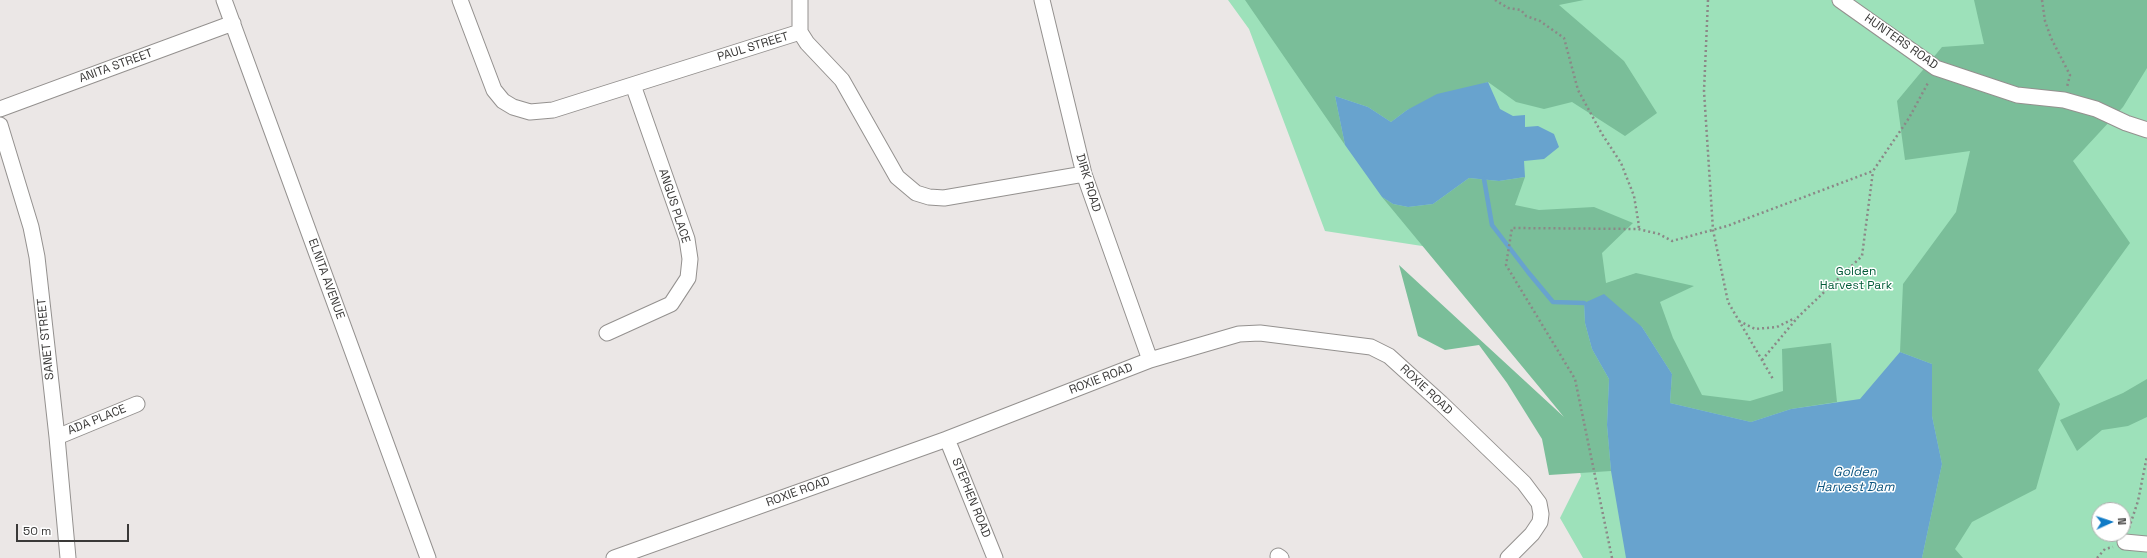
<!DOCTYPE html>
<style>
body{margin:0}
#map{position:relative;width:2147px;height:558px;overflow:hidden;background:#ebe7e6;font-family:"Space Grotesk",sans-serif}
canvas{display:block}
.north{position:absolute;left:2091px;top:502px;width:40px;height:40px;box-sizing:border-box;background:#fff;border:1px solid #b0b0af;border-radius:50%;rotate:87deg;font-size:11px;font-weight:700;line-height:16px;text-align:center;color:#3a3938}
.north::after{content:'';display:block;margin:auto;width:14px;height:18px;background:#107bc6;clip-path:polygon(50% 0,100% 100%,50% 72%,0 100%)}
.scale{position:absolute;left:16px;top:524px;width:113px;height:18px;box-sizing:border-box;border:2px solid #3a3938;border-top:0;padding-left:5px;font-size:12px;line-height:14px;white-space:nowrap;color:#3a3938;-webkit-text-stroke:3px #fff;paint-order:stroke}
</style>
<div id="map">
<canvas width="2147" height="558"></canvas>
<div class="north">N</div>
<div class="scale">50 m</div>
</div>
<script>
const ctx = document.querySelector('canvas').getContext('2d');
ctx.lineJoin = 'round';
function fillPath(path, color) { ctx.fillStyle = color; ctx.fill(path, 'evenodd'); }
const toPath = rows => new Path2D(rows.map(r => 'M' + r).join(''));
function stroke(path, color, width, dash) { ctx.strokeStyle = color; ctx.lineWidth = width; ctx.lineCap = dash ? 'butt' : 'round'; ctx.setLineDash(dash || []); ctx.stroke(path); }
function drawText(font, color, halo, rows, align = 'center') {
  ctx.font = font + ' "Space Grotesk",sans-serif'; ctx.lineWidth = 3; ctx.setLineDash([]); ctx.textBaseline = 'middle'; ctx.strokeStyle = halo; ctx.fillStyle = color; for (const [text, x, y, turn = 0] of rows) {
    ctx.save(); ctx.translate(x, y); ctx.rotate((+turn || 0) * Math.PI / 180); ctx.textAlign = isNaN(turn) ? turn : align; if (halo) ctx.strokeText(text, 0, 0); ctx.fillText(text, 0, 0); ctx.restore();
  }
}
fillPath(toPath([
 [1228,0,2147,0,2147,558,1583,558,1560,518,1581,476,1567,421,1435,248,1325,231,1249,29],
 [2099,510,2123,510,2123,534,2099,534]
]), '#9de1ba');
fillPath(toPath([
 [1245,0,1584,0,1559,5,1624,61,1657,113,1625,136,1572,102,1544,109,1516,102,1488,82,1407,110,1391,122,1368,107,1335,96,1345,145],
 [1974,0,2147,0,2147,68,2123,107,2073,161,2130,243,2038,370,2060,404,2036,489,1972,522,1955,549,1963,558,1922,558,1942,464,1932,416,1932,364,1900,352,1903,284,1956,212,1970,151,1905,160,1897,101,1942,47,1984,44],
 [1525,177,1515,205,1539,210,1594,207,1633,223,1602,253,1606,283,1636,273,1694,286,1660,302,1673,338,1702,395,1750,401,1783,391,1782,349,1831,343,1837,402,1791,409,1751,422,1670,403,1672,374,1642,327,1584,303,1585,323,1592,349,1609,379,1607,425,1611,471,1549,475,1542,439,1507,383,1479,345,1445,350,1418,336,1399,265,1564,417,1382,197,1393,204,1408,207,1433,204,1469,178,1499,181],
 [2147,379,2147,417,2128,426,2102,430,2077,451,2060,420,2123,393]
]), '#7abe99');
fillPath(toPath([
 [1488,82,1500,109,1513,116,1525,115,1525,127,1538,126,1554,134,1559,147,1544,159,1524,161,1525,177,1499,181,1469,178,1433,204,1408,207,1393,204,1382,197,1345,145,1335,96,1368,107,1391,122,1407,110,1437,94],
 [1604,294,1642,327,1672,374,1670,403,1751,422,1791,409,1860,399,1900,352,1932,364,1932,416,1942,464,1922,558,1626,558,1611,471,1607,425,1609,379,1592,349,1585,323,1584,303]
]), '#68a3ce');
stroke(toPath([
 [1484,179,1492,225,1528,272,1553,302,1584,303]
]), '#68a3ce', 4.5);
const minor = toPath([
 [224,0,428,558],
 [460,0,494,90,503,101,513,107,530,112,553,110,800,32,807,43,842,80,897,177,916,193,929,197,944,198,1084,174],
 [800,0,800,32],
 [1042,0,1084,174,1150,360],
 [1840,0,1936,68,2017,95,2064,100,2096,109,2126,123,2147,130],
 [0,109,233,23],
 [0,125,31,227,37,257,57,437,68,558],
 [607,333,671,304,688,278,690,259,687,239,633,85],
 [57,437,137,404],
 [947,439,995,558],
 [2125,542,2147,544],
 [1278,556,1281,558],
 [614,558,947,439,1150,360,1239,334,1260,333,1371,347,1389,356,1441,403,1524,483,1539,503,1541,514,1540,522,1532,534,1508,558]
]);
stroke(minor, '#94918f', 17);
stroke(toPath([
 [1495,0,1508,8,1521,10,1526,16,1540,21,1564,38,1578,90,1602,134,1621,163,1634,196,1639,226,1638,229],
 [1708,0,1704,91,1713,230,1728,302,1773,379],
 [2042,0,2045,21,2051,38,2070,75,2067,87],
 [1739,321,1755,329,1777,327,1795,318],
 [1762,360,1798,317,1862,256,1873,171],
 [2129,528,2138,501,2147,456],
 [1612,558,1575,379,1506,265,1512,228,1638,229,1659,234,1672,241,1727,226,1873,171,1909,118,1929,81],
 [2097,558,2105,549,2113,547]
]), '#8b8887', 2.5, [2, 3]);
stroke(minor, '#fff', 15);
drawText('12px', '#3a3938', '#fff', [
 ["HUNTERS ROAD",1901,42,35],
 ["PAUL STREET",753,47,-17],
 ["ANITA STREET",116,66,-20],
 ["DIRK ROAD",1088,183,73],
 ["ANGUS PLACE",674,206,72],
 ["ELNITA AVENUE",326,279,70],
 ["SANET STREET",46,339,-96],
 ["ROXIE ROAD",1101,379,-21],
 ["ROXIE ROAD",1426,390,43],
 ["ADA PLACE",97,420,-22],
 ["ROXIE ROAD",798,492,-20],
 ["STEPHEN ROAD",971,498,68]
]);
drawText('12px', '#035c39', '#fff', [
 ["Golden",1856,272],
 ["Harvest Park",1856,286]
]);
drawText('italic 13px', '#0e5680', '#fff', [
 ["Golden",1855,472],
 ["Harvest Dam",1855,487]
]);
</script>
